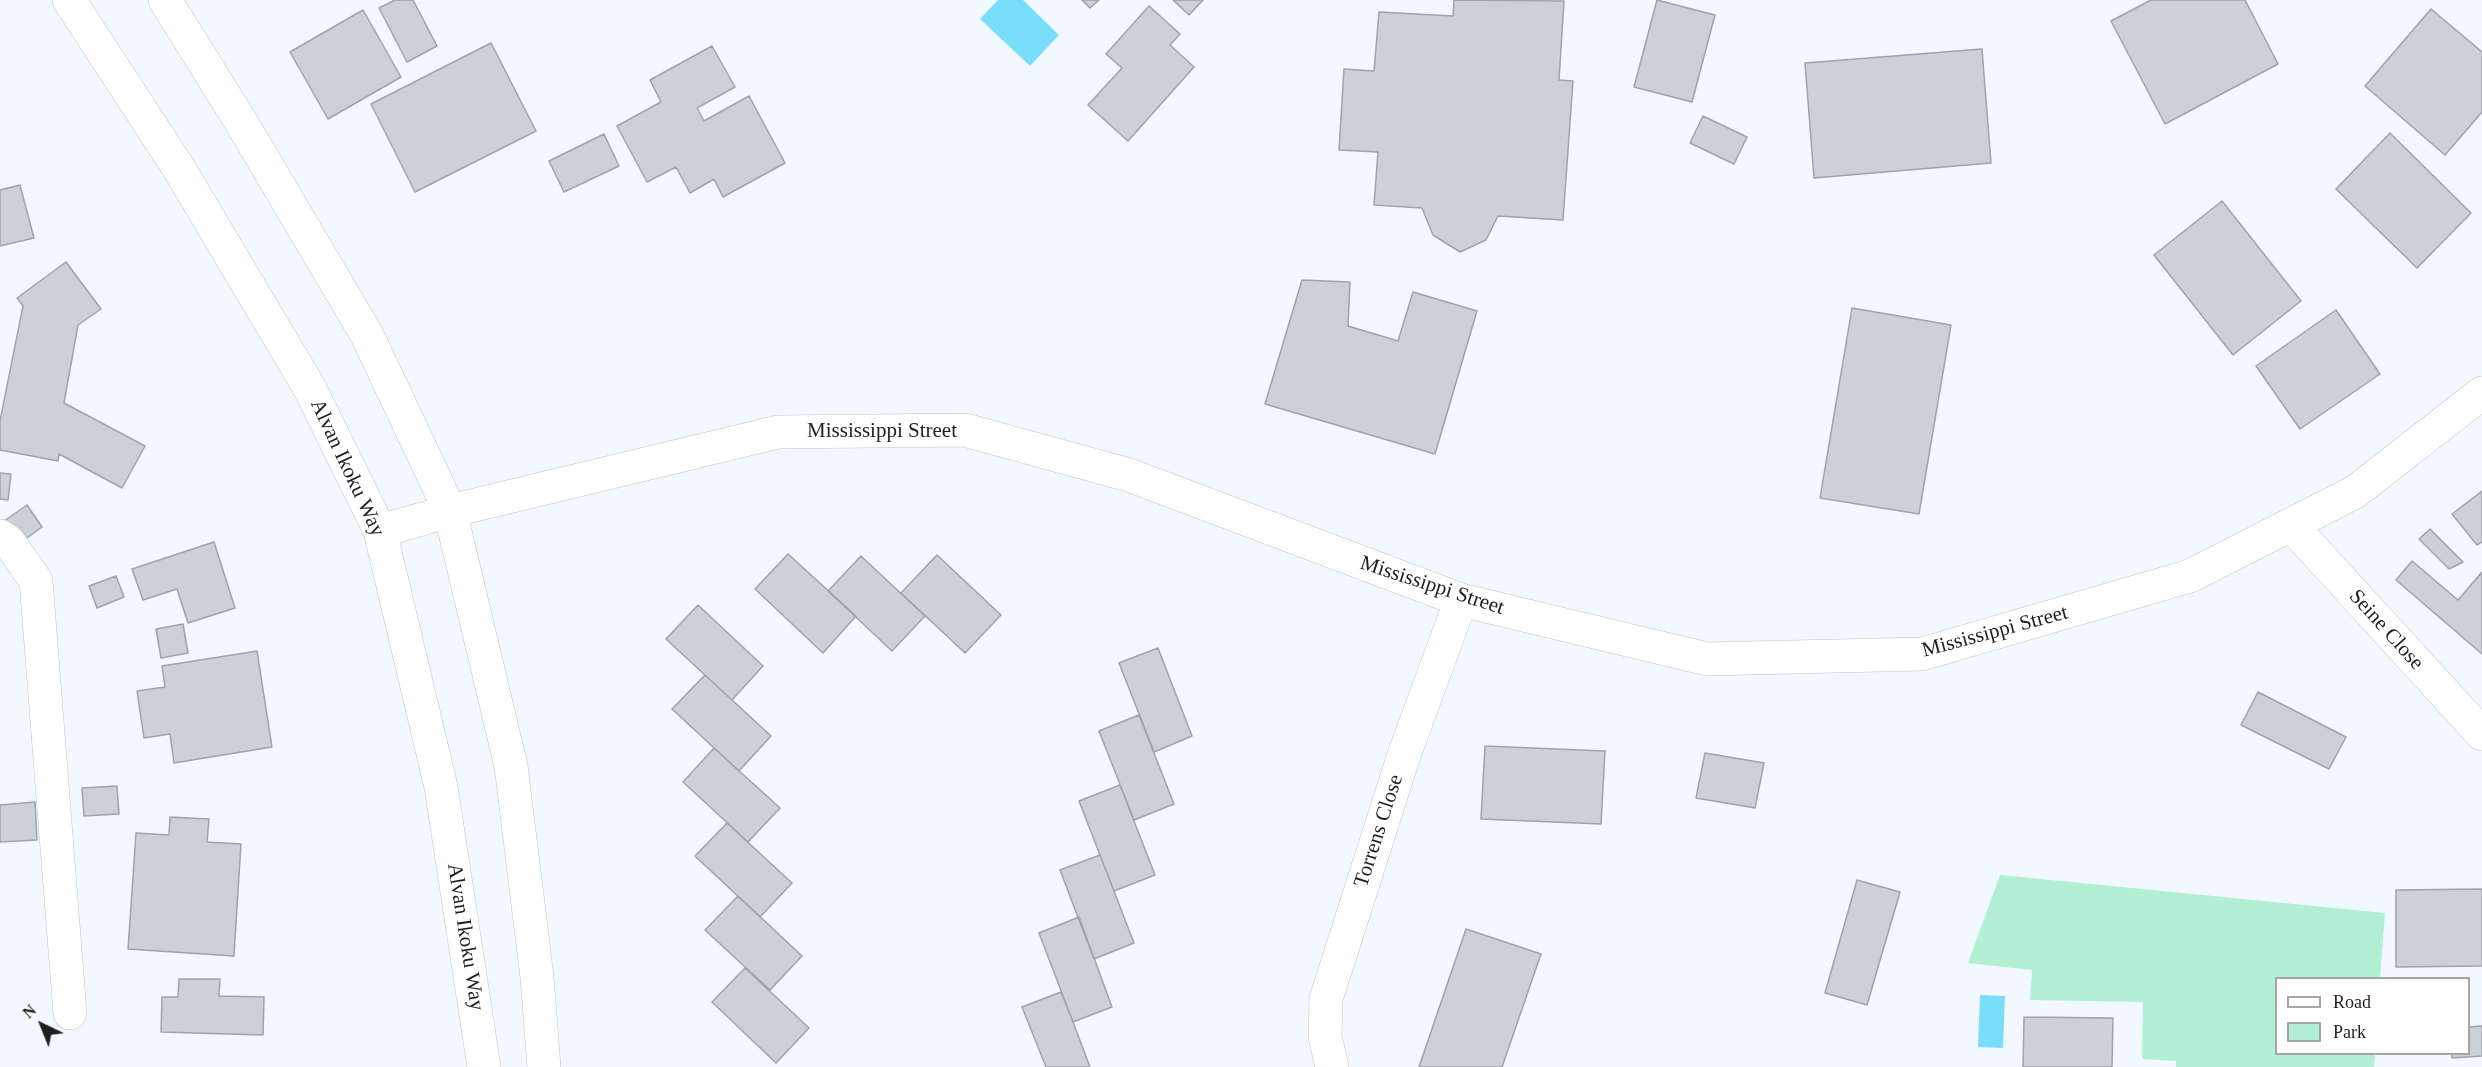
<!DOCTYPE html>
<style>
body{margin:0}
#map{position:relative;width:2482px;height:1067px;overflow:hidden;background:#f1f8ff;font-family:"Times New Roman",serif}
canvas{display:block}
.legend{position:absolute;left:2275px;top:977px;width:195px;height:78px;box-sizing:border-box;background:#fff;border:2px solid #a5a5a6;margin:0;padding:8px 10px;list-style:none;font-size:18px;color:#1d1f21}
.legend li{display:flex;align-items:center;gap:12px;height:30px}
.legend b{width:30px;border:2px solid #a5a5a6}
.north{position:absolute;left:12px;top:995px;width:60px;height:60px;-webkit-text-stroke:4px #fff;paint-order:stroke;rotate:317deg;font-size:16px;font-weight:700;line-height:24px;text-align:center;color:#1d1f21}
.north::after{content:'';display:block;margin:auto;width:21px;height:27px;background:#1d1f21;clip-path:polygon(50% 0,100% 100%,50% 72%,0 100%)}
</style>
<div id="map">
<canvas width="2482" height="1067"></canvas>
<ul class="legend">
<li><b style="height:8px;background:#fff"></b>Road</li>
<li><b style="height:16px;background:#b3efd2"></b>Park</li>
</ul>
<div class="north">N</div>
</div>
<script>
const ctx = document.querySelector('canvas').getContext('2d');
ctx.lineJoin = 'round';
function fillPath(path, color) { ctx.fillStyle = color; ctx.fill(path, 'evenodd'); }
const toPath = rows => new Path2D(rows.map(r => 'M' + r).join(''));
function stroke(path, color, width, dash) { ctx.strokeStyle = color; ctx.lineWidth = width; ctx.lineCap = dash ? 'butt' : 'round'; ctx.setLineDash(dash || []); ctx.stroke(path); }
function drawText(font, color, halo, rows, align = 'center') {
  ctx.font = font + ' "Times New Roman",serif'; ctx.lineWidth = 5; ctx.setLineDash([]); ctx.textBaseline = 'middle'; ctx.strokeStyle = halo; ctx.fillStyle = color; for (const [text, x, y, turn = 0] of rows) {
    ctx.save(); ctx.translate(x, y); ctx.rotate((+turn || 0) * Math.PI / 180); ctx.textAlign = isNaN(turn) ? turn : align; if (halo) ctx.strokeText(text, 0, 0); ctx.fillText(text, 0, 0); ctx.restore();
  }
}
fillPath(toPath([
 [2000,875,2385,913,2380,978,2276,978,2276,1054,2375,1054,2374,1067,2176,1067,2176,1061,2142,1059,2143,1002,2030,1000,2032,970,1968,963]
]), '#b3efd2');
fillPath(toPath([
 [998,0,1023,0,1059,35,1030,66,980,19],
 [1980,995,2005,996,2003,1048,1978,1047]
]), '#7adefb');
const building = toPath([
 [395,0,413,0,437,46,407,62,379,8,395,0],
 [1082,0,1099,0,1090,8,1082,0],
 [1173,0,1203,0,1189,15,1173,0],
 [1454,0,1564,1,1559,80,1573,81,1563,220,1498,216,1486,240,1460,252,1433,235,1422,208,1374,205,1378,152,1339,150,1344,69,1374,71,1379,12,1453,16,1454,0],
 [1657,0,1715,15,1692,102,1634,87,1657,0],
 [2151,0,2245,0,2278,64,2165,124,2111,21,2151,0],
 [1149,6,1180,34,1170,45,1194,67,1128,141,1088,105,1122,68,1106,54,1149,6],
 [2431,9,2482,52,2482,112,2445,155,2365,86,2431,9],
 [363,10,401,77,328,119,290,52,363,10],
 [491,43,536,131,415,192,371,104,491,43],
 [712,46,735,87,697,108,704,121,749,96,785,163,723,197,714,179,690,193,676,167,647,182,617,126,661,102,650,80,712,46],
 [1982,49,1991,163,1814,178,1805,63,1982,49],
 [1703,116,1747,137,1734,164,1690,143,1703,116],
 [2390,133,2471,213,2417,268,2336,189,2390,133],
 [604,134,619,166,564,192,549,161,604,134],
 [20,185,34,238,0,246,0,190,20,185],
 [2222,201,2301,301,2233,355,2154,255,2222,201],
 [66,262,101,309,78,325,64,403,145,446,122,488,59,454,58,461,0,450,0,421,23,306,17,298,66,262],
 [1302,280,1350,282,1348,326,1398,341,1413,292,1477,311,1435,454,1265,404,1302,280],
 [1852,308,1951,325,1919,514,1820,498,1852,308],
 [2336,310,2380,374,2300,429,2256,366,2336,310],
 [0,473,11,474,8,500,0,499,0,473],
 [2482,491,2482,542,2477,545,2452,514,2482,491],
 [27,505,42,527,20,543,4,521,27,505],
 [2430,529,2463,562,2449,569,2419,539,2430,529],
 [214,542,235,608,188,623,177,589,143,600,132,569,214,542],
 [788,554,856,616,823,653,755,589,788,554],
 [937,555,1001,615,965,653,901,593,937,555],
 [861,556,925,616,892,651,828,591,861,556],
 [2412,561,2458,600,2482,572,2482,654,2396,580,2412,561],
 [116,576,124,597,97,608,89,586,116,576],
 [698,605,763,666,732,700,666,639,698,605],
 [183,624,188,653,161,658,156,629,183,624],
 [1158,648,1192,736,1154,752,1119,663,1158,648],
 [257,651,272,747,174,763,170,734,144,738,137,691,165,687,162,666,257,651],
 [705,675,771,736,739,771,672,709,705,675],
 [2258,692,2346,737,2329,769,2241,725,2258,692],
 [1139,715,1174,804,1134,820,1099,731,1139,715],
 [1485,746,1605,751,1601,824,1481,819,1485,746],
 [714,748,780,808,748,842,683,782,714,748],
 [1705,753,1764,763,1755,808,1696,798,1705,753],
 [1120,785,1155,875,1114,891,1079,801,1120,785],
 [117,786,119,814,84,816,82,788,117,786],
 [35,802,37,840,0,842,0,805,35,802],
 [170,817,209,819,207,842,241,844,234,956,128,949,136,833,169,835,170,817],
 [727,823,792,883,760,917,695,856,727,823],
 [1100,855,1134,943,1094,959,1060,870,1100,855],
 [1857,880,1900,892,1867,1005,1825,993,1857,880],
 [2482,889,2482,966,2396,967,2396,890,2482,889],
 [738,896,802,956,770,990,705,930,738,896],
 [1079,917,1112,1007,1073,1022,1039,933,1079,917],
 [1466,929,1541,954,1502,1067,1419,1067,1466,929],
 [745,968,809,1028,776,1063,712,1002,745,968],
 [179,979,220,979,219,996,264,997,263,1035,161,1032,162,997,178,997,179,979],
 [1061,992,1073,1022,1090,1067,1046,1067,1022,1007,1061,992],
 [2024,1017,2113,1018,2112,1067,2023,1067,2024,1017],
 [2482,1026,2482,1056,2452,1058,2452,1054,2468,1054,2468,1027,2482,1026]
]);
fillPath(building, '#cad1d7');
stroke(building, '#9ea4aa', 1.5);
const minor = toPath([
 [69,0,178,167,309,387,380,531,441,787,484,1067],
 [165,0,241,122,367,335,450,511,511,766,537,977,544,1067],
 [2291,525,2482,734],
 [380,531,450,511,778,432,965,430,1129,475,1461,600,1707,659,1922,654,2190,576,2355,492,2482,393],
 [0,536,9,542,36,581,70,1013],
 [1332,1067,1325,1036,1326,999,1404,755,1461,600]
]);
stroke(minor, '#bdc4ca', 34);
stroke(minor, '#fff', 33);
drawText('21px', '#1d1f21', '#fff', [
 ["Mississippi Street",882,431],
 ["Alvan Ikoku Way",347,468,65],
 ["Mississippi Street",1432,586,18],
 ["Seine Close",2386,630,48],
 ["Mississippi Street",1995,632,-15],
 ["Torrens Close",1379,831,-72],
 ["Alvan Ikoku Way",465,937,81]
]);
</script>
